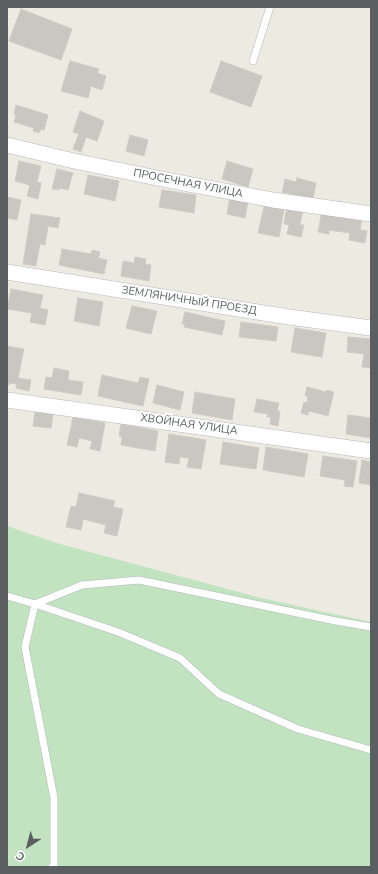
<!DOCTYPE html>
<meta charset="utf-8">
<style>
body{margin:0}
#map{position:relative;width:378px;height:874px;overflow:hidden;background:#edeae2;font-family:"Nunito Sans",sans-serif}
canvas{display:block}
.frame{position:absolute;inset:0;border:8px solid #5b5f62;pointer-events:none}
.north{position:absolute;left:8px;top:826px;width:40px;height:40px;-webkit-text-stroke:3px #fff;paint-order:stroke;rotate:216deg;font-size:11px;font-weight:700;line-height:16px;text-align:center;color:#5b5f62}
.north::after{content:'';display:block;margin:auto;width:14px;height:18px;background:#5b5f62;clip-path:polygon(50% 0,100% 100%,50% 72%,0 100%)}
</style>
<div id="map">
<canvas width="378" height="874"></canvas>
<div class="frame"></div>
<div class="north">С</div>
</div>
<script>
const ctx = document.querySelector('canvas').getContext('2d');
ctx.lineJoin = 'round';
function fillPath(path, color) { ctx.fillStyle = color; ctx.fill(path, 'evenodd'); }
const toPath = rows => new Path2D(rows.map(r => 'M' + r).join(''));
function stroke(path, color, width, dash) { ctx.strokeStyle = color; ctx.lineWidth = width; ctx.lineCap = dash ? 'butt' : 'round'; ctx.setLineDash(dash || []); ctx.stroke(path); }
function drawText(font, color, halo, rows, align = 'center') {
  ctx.font = font + ' "Nunito Sans",sans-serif'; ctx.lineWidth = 3.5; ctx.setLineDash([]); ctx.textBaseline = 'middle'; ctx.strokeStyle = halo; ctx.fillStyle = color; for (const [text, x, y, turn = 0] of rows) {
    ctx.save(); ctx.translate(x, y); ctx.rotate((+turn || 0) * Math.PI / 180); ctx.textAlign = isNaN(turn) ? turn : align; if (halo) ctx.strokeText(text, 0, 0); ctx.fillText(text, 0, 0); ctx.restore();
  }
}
fillPath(toPath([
 [7,526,60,544,261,598,371,622,371,867,7,867]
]), '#c2e3c0');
const building = toPath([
 [21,9,72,29,61,60,9,41,21,9],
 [70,61,99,69,97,73,106,76,102,90,91,86,88,98,61,91,70,61],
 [221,61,262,76,251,107,210,92,221,61],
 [16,105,48,115,44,130,41,129,39,133,33,131,34,128,14,122,16,115,14,114,16,105],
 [80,111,104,121,97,141,86,137,81,152,73,149,79,134,73,132,80,111],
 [130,135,148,140,144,156,126,151,130,135],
 [19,161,41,166,37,182,41,183,38,199,27,196,30,185,15,181,19,161],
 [227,161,253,169,248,187,222,179,227,161],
 [57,169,73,173,68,190,59,188,59,190,52,189,57,169],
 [88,175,119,181,115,201,84,194,88,175],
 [297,178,316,183,313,199,282,192,285,179,296,182,297,178],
 [162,190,196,195,194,213,159,207,162,190],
 [7,197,21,200,17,220,7,218,7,197],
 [230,197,248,200,245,218,227,214,230,197],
 [264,206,284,210,279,237,258,233,264,206],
 [287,207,303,210,300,225,304,225,301,237,287,234,289,225,284,224,287,207],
 [322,211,362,218,360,230,367,231,365,243,349,240,350,233,329,230,329,234,318,232,322,211],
 [31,214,60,218,58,228,48,226,45,245,40,244,36,266,23,264,31,214],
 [62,249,91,254,92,250,100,252,98,258,107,260,104,274,59,265,62,249],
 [135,257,146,259,145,264,151,265,149,281,121,276,123,261,134,263,135,257],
 [11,289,43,295,40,308,48,310,45,325,30,322,32,313,7,309,11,289],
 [78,298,103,302,99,326,74,321,78,298],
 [132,306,157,311,151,334,126,328,132,306],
 [185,312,225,321,222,335,184,327,185,324,182,324,185,312],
 [241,322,278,327,276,341,239,337,241,322],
 [295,328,326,333,322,357,291,352,295,328],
 [348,337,371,339,371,368,362,367,364,354,347,352,348,337],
 [7,346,24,349,18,378,31,380,29,391,16,388,17,384,10,383,9,385,7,384,7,346],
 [54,368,69,371,68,380,83,382,81,395,44,389,46,377,52,378,54,368],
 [102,375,138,383,140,377,149,379,143,406,98,396,102,375],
 [157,385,184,392,180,410,153,403,157,385],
 [307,387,326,392,327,390,334,392,328,416,309,411,308,415,301,413,304,402,307,403,308,396,305,396,307,387],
 [195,392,235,399,232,420,192,413,195,392],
 [257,399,279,403,277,411,280,411,278,426,270,424,271,417,267,417,268,414,254,412,257,399],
 [35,412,53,414,51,428,33,426,35,412],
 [348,415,371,418,371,438,346,434,348,415],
 [73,417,105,423,100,451,90,449,92,441,79,438,77,447,67,445,73,417],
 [121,424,158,431,155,451,121,445,122,437,119,436,121,424],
 [169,434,206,440,201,469,187,467,189,458,180,457,179,464,165,462,169,434],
 [223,442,259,448,256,469,220,464,223,442],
 [266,447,308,454,304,477,263,470,266,447],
 [323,456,357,461,353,487,344,486,345,480,320,476,323,456],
 [362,460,371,462,371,485,359,483,362,460],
 [79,493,115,501,113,507,123,509,117,536,104,533,106,525,83,519,81,530,66,527,71,506,76,507,79,493]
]);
fillPath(building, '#cac7c2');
stroke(building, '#d1cbc1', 1);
const service = toPath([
 [253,61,270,7],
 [7,596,35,604,118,632,180,658,219,694,298,729,371,750],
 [52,867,54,865,54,798,25,647,35,604,82,585,139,580,336,621,371,627]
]);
const minor = toPath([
 [7,145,74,161,172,181,273,200,371,214],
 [7,272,289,317,371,328],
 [7,400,371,451]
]);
stroke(service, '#b5b8bc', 8);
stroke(minor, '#b5b8bc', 16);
stroke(service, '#fff', 7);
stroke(minor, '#fff', 15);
drawText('11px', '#5b5f62', '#fff', [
 ["ПРОСЕЧНАЯ УЛИЦА",188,184,11],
 ["ЗЕМЛЯНИЧНЫЙ ПРОЕЗД",189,301,9],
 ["ХВОЙНАЯ УЛИЦА",189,425,8]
]);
</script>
